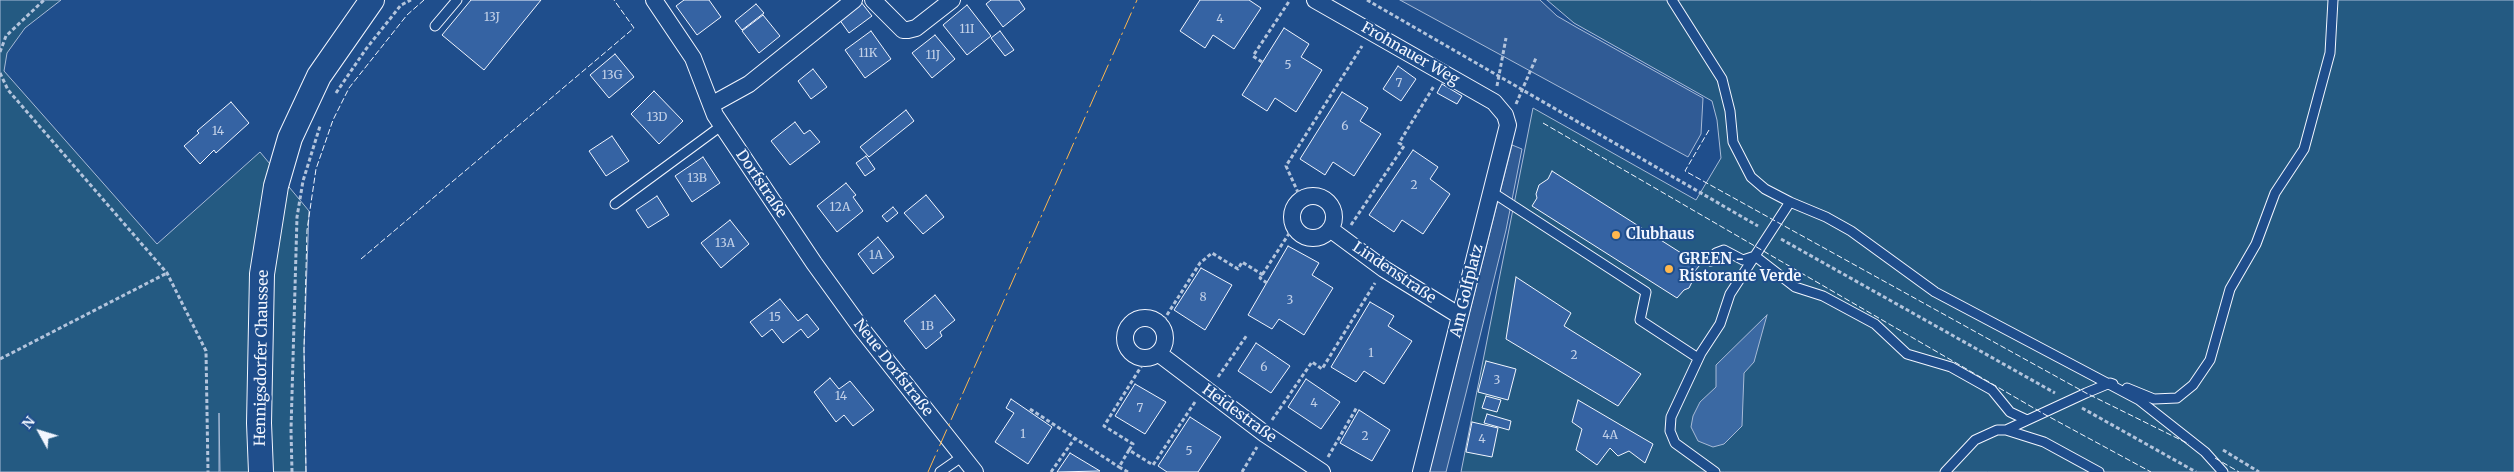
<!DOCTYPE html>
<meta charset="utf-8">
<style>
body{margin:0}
#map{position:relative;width:2514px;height:472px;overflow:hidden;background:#1f4e8c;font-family:Merriweather,serif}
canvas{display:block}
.north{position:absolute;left:15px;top:407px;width:50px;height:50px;-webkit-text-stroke:4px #1f4e8c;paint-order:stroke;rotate:309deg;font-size:14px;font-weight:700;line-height:20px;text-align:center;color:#f2f6ff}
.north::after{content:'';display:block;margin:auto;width:18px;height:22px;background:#f2f6ff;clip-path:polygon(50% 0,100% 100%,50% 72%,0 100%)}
</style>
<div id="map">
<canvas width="2514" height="472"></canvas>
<div class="north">N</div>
</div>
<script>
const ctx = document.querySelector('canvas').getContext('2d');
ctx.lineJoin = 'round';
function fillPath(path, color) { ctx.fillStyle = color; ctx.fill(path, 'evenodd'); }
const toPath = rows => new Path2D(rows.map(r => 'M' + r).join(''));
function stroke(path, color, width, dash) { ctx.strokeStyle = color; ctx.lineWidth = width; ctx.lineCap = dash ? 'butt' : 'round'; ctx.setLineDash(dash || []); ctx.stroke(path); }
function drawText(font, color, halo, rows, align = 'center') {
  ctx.font = font + ' Merriweather,serif'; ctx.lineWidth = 4; ctx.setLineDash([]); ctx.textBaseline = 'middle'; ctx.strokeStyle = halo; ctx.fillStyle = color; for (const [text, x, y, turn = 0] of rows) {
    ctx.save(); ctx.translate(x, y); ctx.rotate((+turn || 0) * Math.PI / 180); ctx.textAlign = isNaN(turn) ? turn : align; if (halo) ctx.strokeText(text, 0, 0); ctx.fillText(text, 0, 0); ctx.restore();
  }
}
const green = toPath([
 [0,0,61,0,25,28,7,53,4,71,157,244,260,152,309,211,304,349,306,472,220,472,219,413,219,472,0,472,0,0],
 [1547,0,2514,0,2514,472,1461,472,1533,108,1696,200,1721,158,1717,120,1712,101,1574,23,1547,0]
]);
fillPath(green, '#245a82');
stroke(green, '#a8bbd7', 1);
const parking = toPath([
 [1400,0,1540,0,1557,16,1576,27,1703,98,1701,134,1688,157,1400,0],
 [1512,145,1522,149,1506,230,1466,393,1446,472,1429,472,1512,145]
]);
fillPath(parking, '#305b95');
stroke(parking, '#a8bbd7', 1);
const water = toPath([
 [1767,315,1754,362,1744,373,1742,426,1724,444,1713,447,1698,441,1691,427,1693,416,1700,402,1716,387,1716,365,1767,315]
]);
fillPath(water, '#3b69a3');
stroke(water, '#a8bbd7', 1);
const building = toPath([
 [471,0,541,0,484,70,442,35,471,0],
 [684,0,709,0,721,17,697,35,676,6,684,0],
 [991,0,1019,0,1025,9,1003,27,986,4,991,0],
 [1200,0,1249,0,1261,8,1234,49,1213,35,1205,48,1180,31,1200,0],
 [861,2,872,16,849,33,839,19,861,2],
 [756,4,764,13,742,30,735,21,756,4],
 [967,5,991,36,967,55,943,25,967,5],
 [763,15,780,36,759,53,742,31,763,15],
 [1284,28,1309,44,1301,57,1322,70,1296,112,1275,98,1267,111,1242,95,1284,28],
 [871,31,891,59,865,78,845,50,871,31],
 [1000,31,1014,50,1005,56,991,38,1000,31],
 [935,35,955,59,932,78,912,53,935,35],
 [615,54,634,77,609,98,590,75,615,54],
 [1398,66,1416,79,1401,101,1383,89,1398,66],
 [813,69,827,87,811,99,798,81,813,69],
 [1442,84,1462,96,1457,104,1437,93,1442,84],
 [654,91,683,121,659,144,631,114,654,91],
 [1342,92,1368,108,1360,121,1381,134,1354,176,1333,162,1325,175,1300,159,1342,92],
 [231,102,249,123,216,153,214,150,200,164,184,146,199,133,197,131,231,102],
 [906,110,914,121,869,157,860,147,906,110],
 [795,122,804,134,810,130,820,142,790,165,771,141,795,122],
 [612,136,629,161,606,176,589,151,612,136],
 [1413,150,1438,167,1430,179,1450,194,1423,234,1402,220,1394,232,1369,215,1413,150],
 [866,156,875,169,865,176,856,163,866,156],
 [703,157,720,183,692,202,675,176,703,157],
 [1552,171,1700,265,1694,272,1695,276,1689,288,1684,290,1677,298,1532,206,1537,198,1536,194,1539,185,1548,179,1552,171],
 [846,183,856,195,853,197,863,211,837,232,817,206,846,183],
 [926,195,944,217,923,234,904,213,926,195],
 [657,196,669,215,648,228,636,210,657,196],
 [893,207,898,213,887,222,882,216,893,207],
 [730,220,749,244,721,268,701,243,730,220],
 [878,237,894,257,873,274,858,254,878,237],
 [1288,246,1319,263,1312,275,1333,288,1304,335,1279,319,1272,329,1248,315,1288,246],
 [1201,268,1232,285,1205,330,1174,310,1201,268],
 [1516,277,1571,313,1564,326,1641,374,1618,406,1506,339,1516,277],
 [935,295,955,320,940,332,942,336,926,349,904,321,935,295],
 [780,299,798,321,807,314,819,329,808,338,801,329,783,343,772,329,762,337,750,322,780,299],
 [1370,302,1394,316,1388,326,1412,341,1384,384,1364,371,1356,382,1331,367,1370,302],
 [1256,343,1290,366,1271,393,1238,371,1256,343],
 [1486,361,1516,369,1508,400,1478,392,1486,361],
 [830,378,839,389,850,381,874,410,853,426,844,415,836,422,814,392,830,378],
 [1306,379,1340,402,1321,429,1288,407,1306,379],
 [1135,384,1166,402,1145,434,1115,416,1135,384],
 [1486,396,1501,400,1497,412,1482,408,1486,396],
 [1011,399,1052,427,1028,464,995,442,1014,413,1006,408,1011,399],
 [1578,400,1653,444,1645,463,1629,451,1618,456,1610,448,1597,465,1576,450,1582,429,1572,422,1578,400],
 [1359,410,1390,430,1372,461,1340,443,1359,410],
 [1487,414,1511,421,1509,430,1484,423,1487,414],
 [1190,417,1221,437,1198,472,1167,472,1158,466,1190,417],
 [1472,422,1498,428,1492,457,1466,452,1472,422],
 [1070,453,1100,471,1057,472,1070,453]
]);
fillPath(building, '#3563a3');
stroke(building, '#f2f6ff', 1);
const lane = toPath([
 [1672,0,1722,79,1730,111,1733,142,1751,177,1765,189,1790,202,1826,217,1851,231,1935,292,2139,400,2205,452,2223,472],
 [435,26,457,0],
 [1492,192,1646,292,1640,320,1698,358],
 [615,204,721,126],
 [1711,261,1716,253,1724,250,1743,260,1755,256,1795,287,1823,296,1875,324,1907,354,1951,367,1992,390,2010,412,2027,420],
 [2127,388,2154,399,2177,398,2193,385,2210,360,2230,289,2256,244,2275,193,2304,149,2330,53,2333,0],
 [2006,430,2086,393,2110,383,2113,384],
 [940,472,963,456],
 [1715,472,1675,443,1670,431,1671,417,1701,353,1720,324,1730,294,1790,202],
 [1945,472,1975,440,1997,430,2006,430,2044,442,2099,472]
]);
const street = toPath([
 [654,0,693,58,715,115,814,263,861,328,975,472],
 [873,0,903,30,908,30,916,28,952,0],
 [1315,0,1494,102,1505,115,1508,125,1421,472],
 [711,105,749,84,854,0],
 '1292 217a21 21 0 1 1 42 0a21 21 0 1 1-42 0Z',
 [1330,229,1384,269,1460,316],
 '1125 338a20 20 0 1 1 40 0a20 20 0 1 1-40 0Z',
 [1158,353,1265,434,1322,472]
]);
const secondary = toPath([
 [261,472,259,423,262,274,276,186,290,138,319,76,372,0]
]);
stroke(lane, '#f2f6ff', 11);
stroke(street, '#f2f6ff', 18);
stroke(secondary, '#f2f6ff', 26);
stroke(toPath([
 [1367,0,1758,226],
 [0,52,6,36,44,0],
 [1262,62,1253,56,1290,0],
 [0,73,8,90,167,273,206,351,208,472],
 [1497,86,1506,38],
 [336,93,366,49,401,5,411,0],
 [1516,104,1536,58],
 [1301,199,1286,166,1362,46],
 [1351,225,1404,146,1399,143,1434,86],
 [1781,239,2055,393],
 [1267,283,1260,278,1294,226],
 [1160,326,1200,263,1212,253,1238,269,1242,262,1263,275],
 [0,359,167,273],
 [1218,377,1247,335],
 [2082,408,2196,472],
 [1030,409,1119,467],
 [1272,420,1312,362,1322,369,1375,283],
 [1129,450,1133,444,1104,426,1144,362],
 [2223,450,2259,472],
 [1328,457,1357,407],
 [292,472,291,430,297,217,303,181,320,126],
 [1051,472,1075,438],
 [1128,472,1119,467,1129,450,1153,465,1195,402],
 [1242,472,1257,447]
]), '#b3c4dc', 3, [4, 2.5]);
stroke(lane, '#1f4e8c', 9);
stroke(street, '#1f4e8c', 16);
stroke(secondary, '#1f4e8c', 24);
stroke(toPath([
 [1543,123,2044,414,2151,472],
 [1709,130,1685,171,2086,393,2189,444],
 [361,259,634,28,614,0],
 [2215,458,2239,472],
 [306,472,304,349,307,230,316,169,333,120,349,88,407,15,424,0]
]), '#f2f6ff', 1, [6, 2.5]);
stroke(toPath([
 [928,472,1137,0]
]), '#ffb74d', 1, [18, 4, 2.5, 4]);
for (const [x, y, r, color] of [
 [1616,235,5,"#ffb74d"],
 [1669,269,5,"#ffb74d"]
]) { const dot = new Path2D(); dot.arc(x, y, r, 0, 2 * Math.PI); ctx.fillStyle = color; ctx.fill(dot); stroke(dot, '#1f4e8c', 2); }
drawText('12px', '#c3d1e8', null, [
 ["13J",492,18],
 ["4",1220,20],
 ["11I",967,30],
 ["11K",868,54],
 ["11J",933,56],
 ["5",1288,66],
 ["13G",612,76],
 ["7",1399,84],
 ["13D",657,118],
 ["6",1345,127],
 ["14",218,132],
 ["13B",697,179],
 ["2",1414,186],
 ["12A",840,208],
 ["13A",725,244],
 ["1A",876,256],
 ["8",1203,298],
 ["3",1290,301],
 ["15",775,318],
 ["1B",927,327],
 ["1",1371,354],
 ["2",1574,356],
 ["6",1264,368],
 ["3",1497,381],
 ["14",841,397],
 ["4",1314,404],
 ["7",1140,409],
 ["1",1023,435],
 ["4A",1610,436],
 ["2",1365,437],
 ["4",1482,440],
 ["5",1189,452]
]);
drawText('15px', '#f2f6ff', '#1f4e8c', [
 ["Frohnauer Weg",1410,54,30],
 ["Dorfstraße",761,184,56],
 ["Lindenstraße",1394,273,34],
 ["Am Golfplatz",1467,291,-76],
 ["Hennigsdorfer Chaussee",262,358,-89],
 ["Neue Dorfstraße",893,368,52],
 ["Heidestraße",1239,414,36]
]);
drawText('bold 15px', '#f2f6ff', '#1f4e8c', [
 ["Clubhaus",1626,235],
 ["GREEN -",1679,260],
 ["Ristorante Verde",1679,277]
], 'left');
</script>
